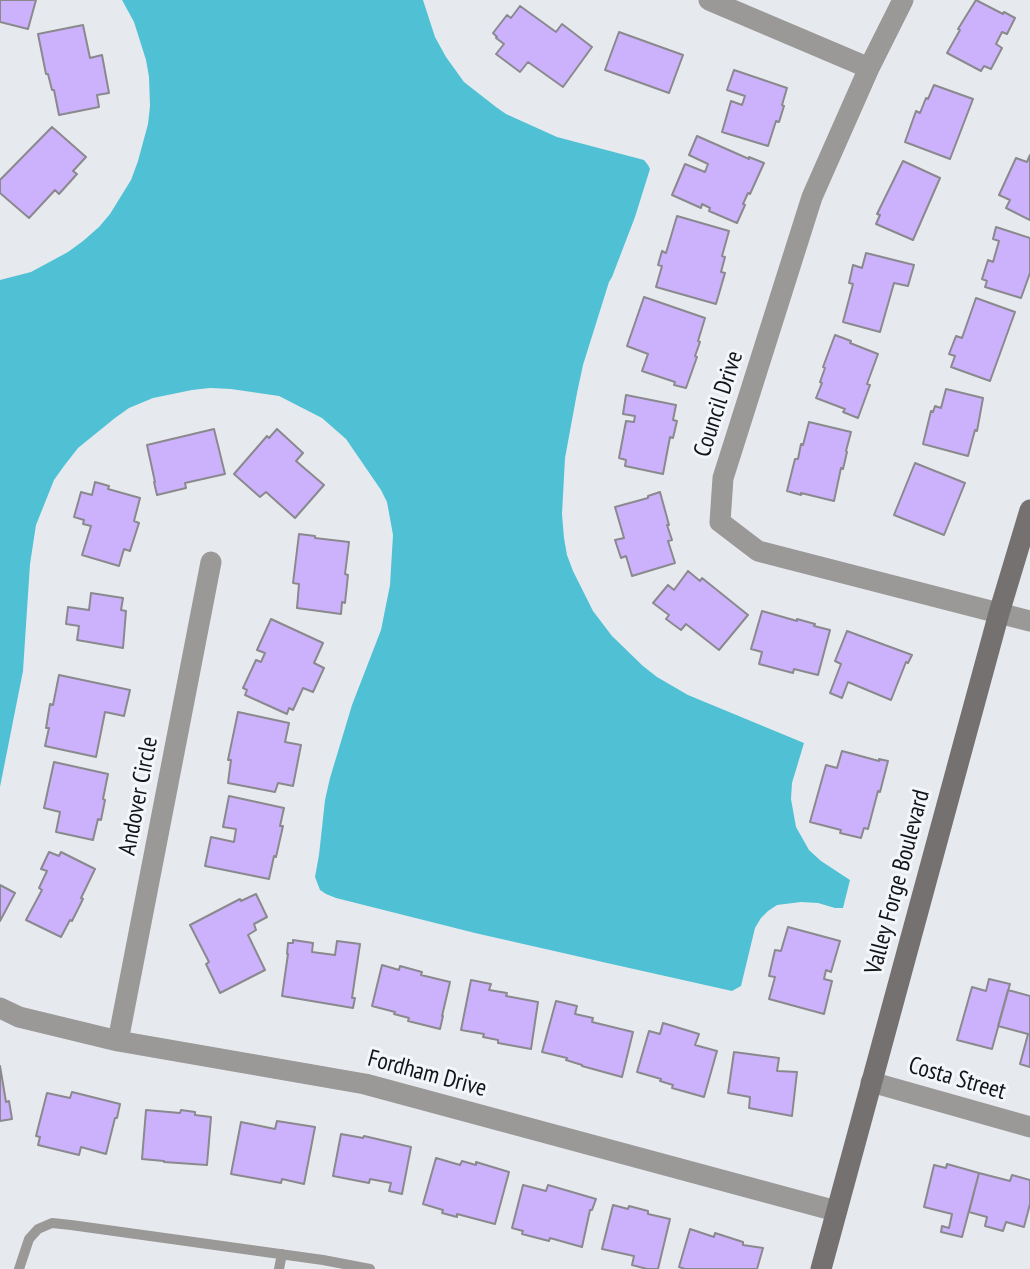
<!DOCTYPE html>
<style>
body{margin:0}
canvas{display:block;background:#e6eaee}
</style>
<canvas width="1030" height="1269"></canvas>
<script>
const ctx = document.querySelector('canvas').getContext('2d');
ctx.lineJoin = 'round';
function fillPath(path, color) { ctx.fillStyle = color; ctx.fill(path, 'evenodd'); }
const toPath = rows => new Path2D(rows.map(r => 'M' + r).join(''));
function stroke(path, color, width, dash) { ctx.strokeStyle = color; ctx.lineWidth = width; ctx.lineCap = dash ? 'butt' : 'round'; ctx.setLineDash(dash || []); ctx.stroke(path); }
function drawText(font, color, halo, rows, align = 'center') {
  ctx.font = font + ' "PT Sans Narrow",sans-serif'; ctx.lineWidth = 6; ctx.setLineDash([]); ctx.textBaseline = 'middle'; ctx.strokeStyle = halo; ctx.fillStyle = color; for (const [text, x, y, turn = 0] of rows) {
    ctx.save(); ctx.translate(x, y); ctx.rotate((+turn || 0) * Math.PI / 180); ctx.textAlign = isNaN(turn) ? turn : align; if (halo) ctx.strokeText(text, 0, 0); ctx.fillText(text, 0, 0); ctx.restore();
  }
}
fillPath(toPath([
 [122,0,423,0,435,37,446,57,464,82,496,107,506,114,557,137,644,160,648,165,650,169,635,217,612,277,609,282,583,365,577,393,565,458,562,514,564,538,567,555,573,571,593,611,612,636,643,666,657,677,688,695,804,743,792,783,791,799,796,827,809,850,821,861,850,880,843,908,835,908,818,903,801,902,777,905,768,911,761,918,755,928,741,986,732,991,607,963,475,933,336,898,326,894,320,890,315,877,319,855,325,800,330,778,352,705,381,630,390,585,393,535,387,502,381,490,346,439,322,418,279,396,231,389,210,388,192,390,153,398,129,408,115,418,78,448,64,466,54,480,36,525,30,564,23,671,0,787,0,280,31,272,68,252,83,241,99,227,110,214,131,180,138,161,148,124,150,106,149,77,146,60,134,22]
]), '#50c1d5');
const building = toPath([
 [0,0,36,0,28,29,0,22,0,0],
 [976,0,1003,14,1004,12,1015,18,1007,34,1002,32,996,44,1002,48,991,69,984,66,981,71,947,53,960,30,958,29,976,0],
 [520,6,556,32,562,24,592,47,563,87,528,62,520,72,496,54,504,44,496,38,497,37,493,33,507,15,511,18,520,6],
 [83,25,90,58,102,55,109,93,97,95,99,107,59,115,54,90,52,90,48,74,46,74,38,34,83,25],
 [619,32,683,55,669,93,605,70,619,32],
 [734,70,787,88,782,105,784,106,779,122,776,121,768,146,722,132,731,101,742,105,745,96,727,90,734,70],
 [934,85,973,99,950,159,905,142,916,111,920,113,926,98,928,99,934,85],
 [52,127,86,157,73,171,77,174,59,194,55,190,29,218,0,193,0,180,52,127],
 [697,136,749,159,749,157,764,163,750,194,748,193,743,204,745,205,737,223,709,211,710,208,702,204,701,208,672,195,685,164,705,172,708,164,689,155,697,136],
 [1030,155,1030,220,1006,208,1010,200,999,195,1016,158,1027,162,1030,155],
 [903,161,940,178,913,240,876,224,880,215,877,214,903,161],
 [677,216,729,231,722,256,725,257,721,272,725,273,716,304,656,287,662,266,658,265,662,251,666,253,677,216],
 [996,227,1030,238,1030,273,1021,298,985,287,987,281,982,279,988,260,993,262,999,241,993,239,996,227],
 [866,253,914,265,908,286,894,283,880,332,843,322,853,284,849,283,853,265,862,268,866,253],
 [644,297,705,318,698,341,700,342,695,356,697,357,686,388,674,385,675,382,642,371,648,354,627,346,644,297],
 [976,298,1015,312,990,381,951,367,955,356,949,354,956,336,962,338,976,298],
 [835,335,851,341,850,343,878,354,867,384,870,385,858,418,843,412,845,409,816,398,822,383,820,382,825,368,823,367,835,335],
 [946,389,983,398,977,431,975,430,968,456,923,444,931,411,933,412,935,406,941,408,946,389],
 [626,395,676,405,673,420,677,421,673,438,670,437,663,474,625,466,626,460,619,458,626,421,634,422,635,416,623,414,626,395],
 [809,422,851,432,846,451,847,452,843,469,841,468,834,501,801,493,801,495,787,491,795,459,798,459,801,444,803,445,809,422],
 [214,429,225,474,185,483,186,488,157,495,154,482,155,482,147,445,214,429],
 [277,429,303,453,296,461,324,485,295,518,266,492,260,497,234,474,267,436,269,438,277,429],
 [915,463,965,483,944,535,894,515,915,463],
 [95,482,109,486,108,489,140,498,134,521,139,523,130,551,124,549,119,566,82,555,91,526,83,524,84,520,74,517,81,492,92,495,95,482],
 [660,492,669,525,667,525,672,540,668,541,675,563,632,576,626,556,621,558,615,540,624,538,615,507,648,498,648,496,660,492],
 [299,534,315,536,315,538,349,542,345,574,348,575,345,603,342,602,341,614,297,608,299,584,293,583,299,534],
 [688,571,700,581,702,578,748,615,719,650,686,624,681,630,666,619,669,615,653,603,668,585,674,590,688,571],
 [91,593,123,598,121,610,126,611,123,648,77,640,79,626,66,624,68,607,89,610,91,593],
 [762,611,797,621,797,619,815,624,814,626,830,630,818,675,794,669,793,673,759,664,762,652,751,649,762,611],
 [271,619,323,643,314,663,324,668,313,692,303,688,293,710,289,708,287,714,245,695,247,690,243,688,256,660,261,662,265,653,257,650,271,619],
 [847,631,912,655,908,663,906,662,891,700,848,682,842,698,830,693,841,664,835,661,847,631],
 [59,675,130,690,124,716,105,712,96,757,45,746,49,728,46,728,50,704,53,705,59,675],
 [238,712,289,723,285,742,301,745,293,786,278,783,275,792,228,783,231,760,228,760,238,712],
 [842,751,879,761,879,759,888,761,880,792,878,791,868,829,864,828,861,838,840,833,841,830,810,822,826,765,837,768,842,751],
 [54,762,108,774,103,799,105,800,101,820,98,819,93,840,56,832,60,812,44,808,54,762],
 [229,796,284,808,280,826,283,826,276,857,274,856,269,879,205,866,211,837,234,842,236,829,223,827,229,796],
 [49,852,59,856,61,852,95,869,81,898,83,899,72,921,70,920,61,937,26,920,42,890,39,888,47,871,41,869,49,852],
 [0,885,15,893,0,921,0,885],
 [256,894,267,917,254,924,256,930,248,935,265,970,220,993,206,964,209,962,190,925,240,899,241,901,256,894],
 [788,927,840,941,831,972,826,970,824,979,832,981,824,1014,769,999,775,977,769,976,775,950,781,951,788,927],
 [293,940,313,943,312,952,335,955,337,941,360,944,352,998,355,998,353,1008,282,996,288,954,287,954,288,943,293,943,293,940],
 [382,965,399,970,400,966,422,972,421,975,450,982,442,1016,443,1016,440,1029,408,1021,409,1018,394,1014,395,1012,372,1006,382,965],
 [989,979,1010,984,992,1049,957,1040,972,987,986,991,989,979],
 [471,980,491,984,489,990,507,993,506,996,538,1002,531,1049,498,1043,498,1040,483,1037,484,1034,461,1030,471,980],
 [1008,990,1030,996,1030,1067,1020,1064,1028,1034,998,1026,1008,990],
 [556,1001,577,1006,575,1014,593,1018,592,1022,633,1032,622,1077,582,1066,582,1065,566,1060,567,1058,542,1052,556,1001],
 [663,1023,699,1034,695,1045,717,1051,704,1097,672,1088,673,1085,660,1081,661,1079,637,1072,649,1031,660,1034,663,1023],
 [734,1052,779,1058,777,1071,797,1072,792,1116,749,1108,750,1097,728,1093,734,1052],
 [0,1066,6,1102,9,1101,12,1119,0,1121,0,1066],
 [72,1092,120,1104,117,1118,115,1118,106,1154,81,1147,79,1155,38,1145,40,1137,36,1136,47,1093,70,1098,72,1092],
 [146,1110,180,1113,181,1110,195,1112,195,1115,211,1117,207,1165,164,1162,164,1161,142,1159,146,1110],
 [277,1121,315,1127,304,1184,282,1179,281,1183,231,1174,241,1122,275,1129,277,1121],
 [341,1134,363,1138,364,1136,411,1147,402,1194,389,1191,391,1183,370,1179,369,1183,333,1176,341,1134],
 [436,1158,460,1165,462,1161,476,1165,476,1162,509,1172,495,1224,457,1214,457,1217,442,1213,443,1210,423,1204,436,1158],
 [947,1164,979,1173,962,1237,941,1232,942,1226,949,1228,952,1214,924,1207,934,1165,946,1168,947,1164],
 [979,1173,1010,1181,1012,1175,1030,1180,1030,1204,1024,1227,1006,1222,1003,1231,985,1226,987,1217,969,1212,979,1173],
 [523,1185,546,1191,548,1185,596,1199,592,1210,590,1210,582,1247,550,1238,549,1241,522,1234,523,1231,512,1228,523,1185],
 [613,1205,628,1209,629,1206,648,1211,648,1214,670,1219,658,1269,647,1269,632,1265,634,1256,602,1249,613,1205],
 [690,1229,714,1237,715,1233,743,1242,743,1245,763,1248,757,1269,685,1269,679,1267,690,1229]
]);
fillPath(building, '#ccb2fc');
stroke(building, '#8a898d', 2);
stroke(toPath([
 [19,1269,29,1239,38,1229,52,1223,71,1225,323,1260,370,1269],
 [279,1269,282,1254]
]), '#9b9898', 10);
stroke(toPath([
 [709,0,869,68],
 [903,0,869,68,812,197,723,478,720,522,758,551,1030,621],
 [0,1008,19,1017,118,1041,365,1084,836,1211],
 [118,1041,211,562],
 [871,1082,1030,1127]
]), '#9b9898', 21);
stroke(toPath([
 [821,1269,999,613,1030,510]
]), '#757171', 21);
drawText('24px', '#121415', '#f3f7fb', [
 ["Council Drive",719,404,-72],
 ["Andover Circle",139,796,-79],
 ["Valley Forge Boulevard",898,882,-75],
 ["Fordham Drive",427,1074,15],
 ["Costa Street",957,1079,16]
]);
</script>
